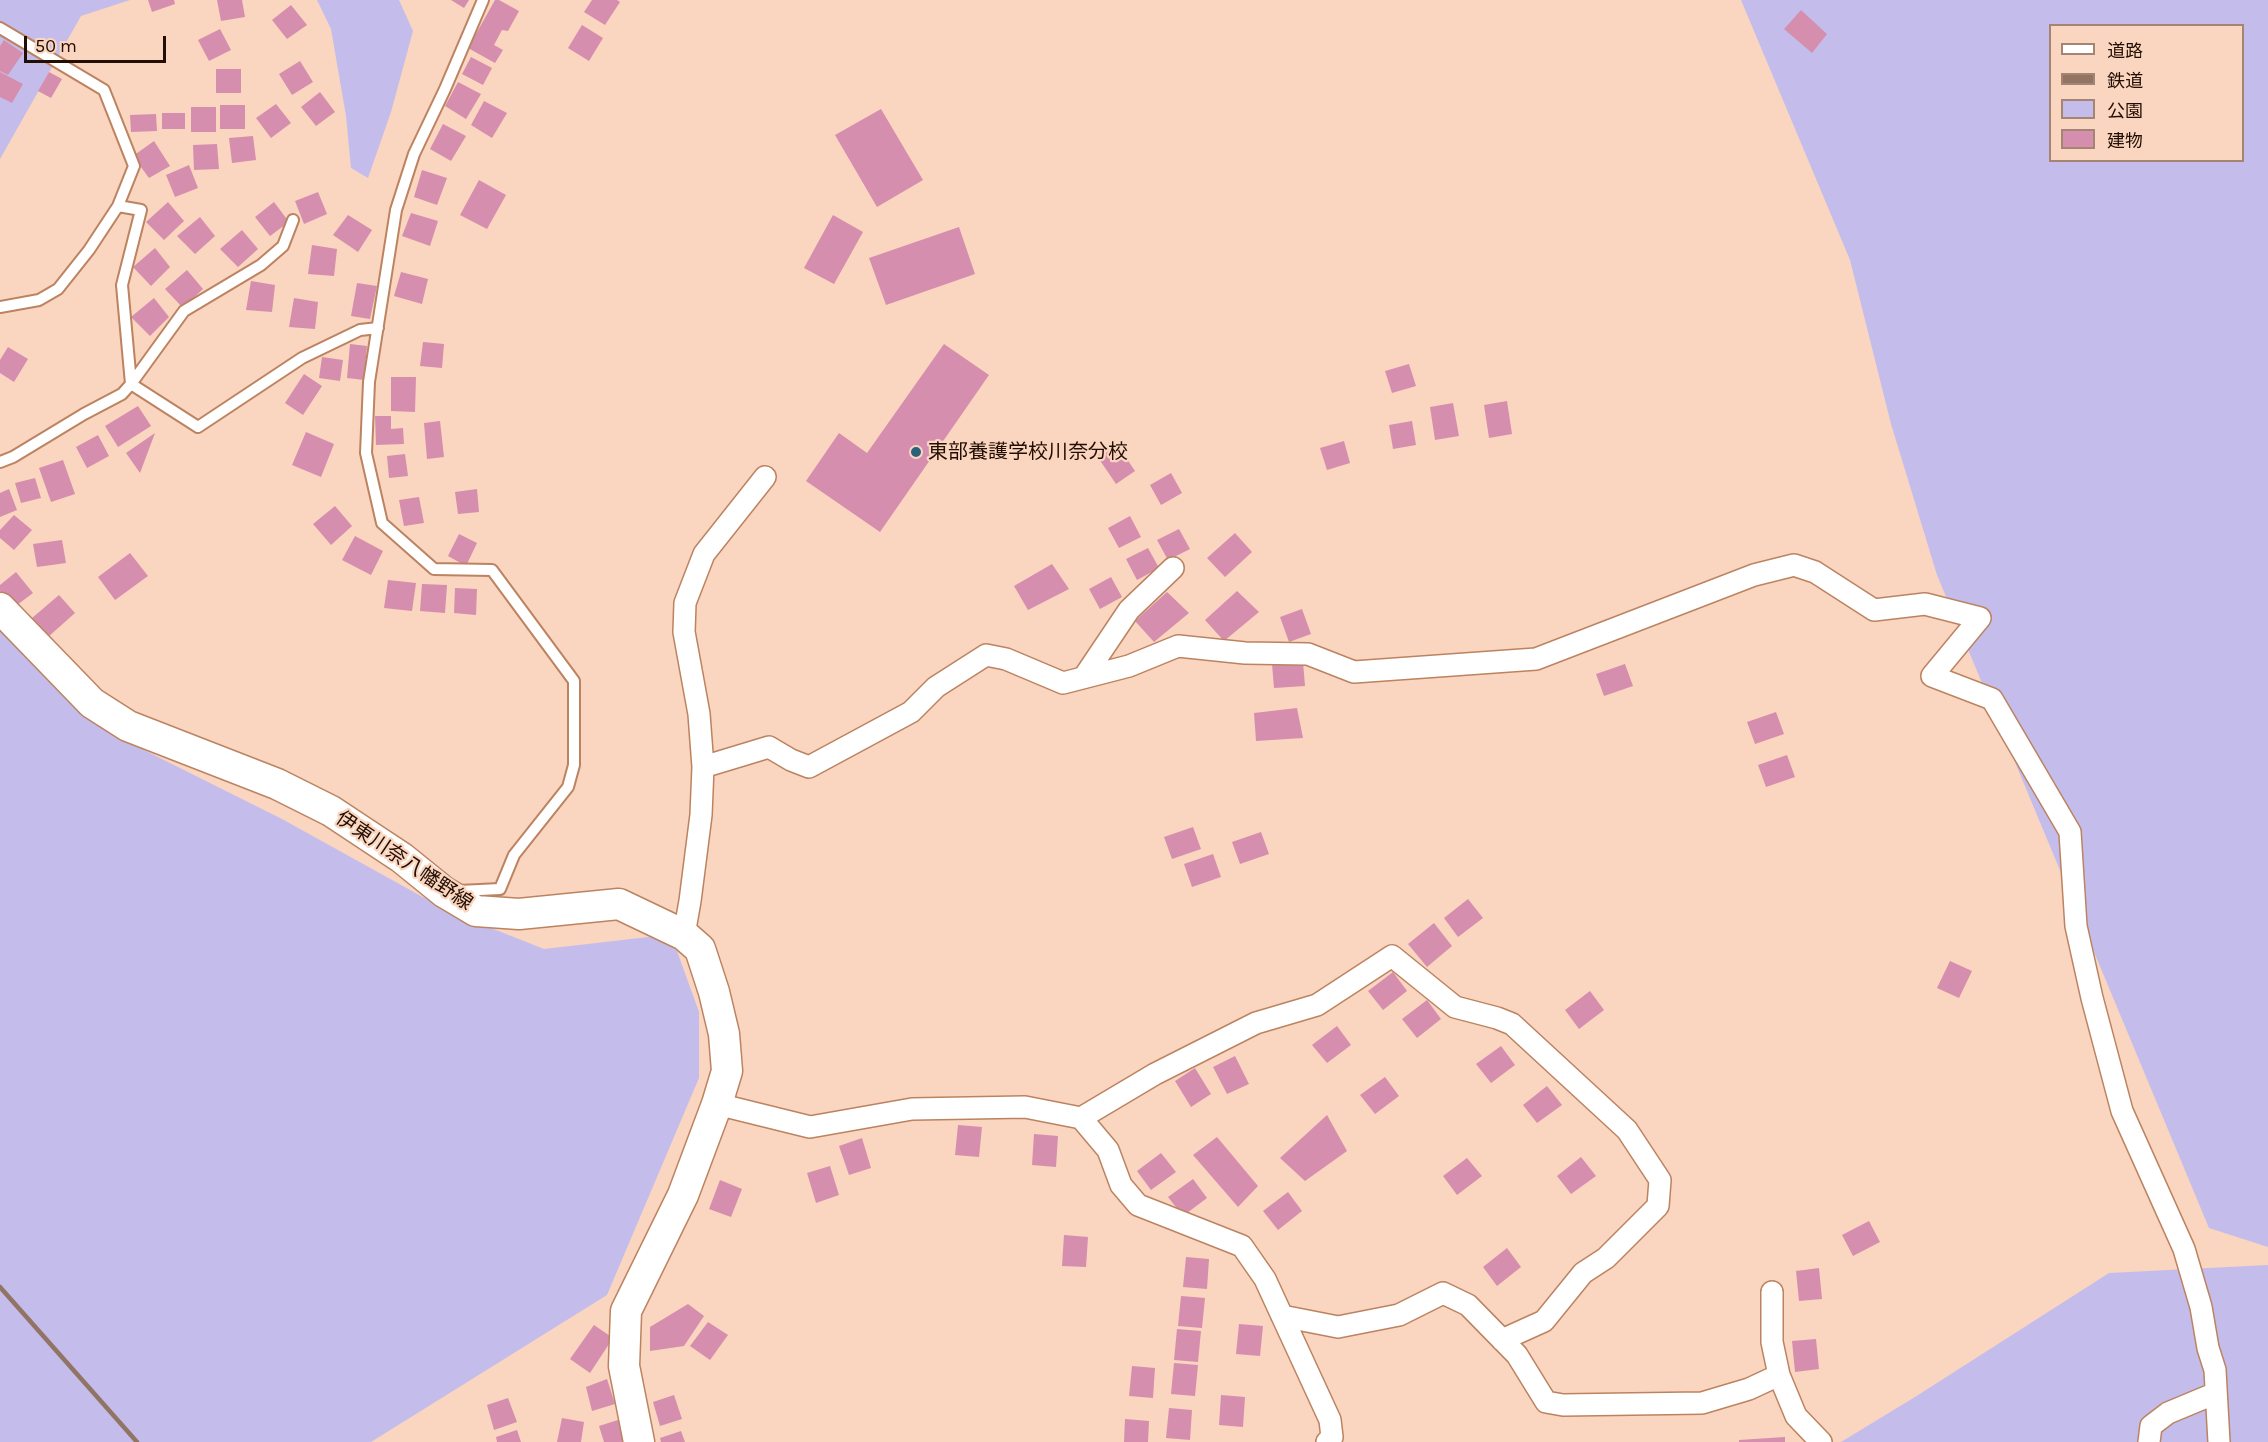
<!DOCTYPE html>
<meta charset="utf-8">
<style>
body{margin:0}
#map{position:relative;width:2268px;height:1442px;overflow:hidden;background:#fad5bf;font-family:Karla,"Noto Sans JP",sans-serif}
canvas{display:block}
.legend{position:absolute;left:2049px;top:24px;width:195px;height:138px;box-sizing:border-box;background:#fad5bf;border:2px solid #a48574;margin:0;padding:8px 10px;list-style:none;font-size:18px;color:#230e03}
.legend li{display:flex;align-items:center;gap:12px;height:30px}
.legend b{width:30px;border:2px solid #a48574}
.scale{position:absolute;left:24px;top:36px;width:142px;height:27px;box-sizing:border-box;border:3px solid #230e03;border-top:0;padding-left:8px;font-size:18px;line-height:21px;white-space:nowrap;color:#230e03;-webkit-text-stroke:4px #fad5bf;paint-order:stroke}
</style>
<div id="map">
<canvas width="2268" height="1442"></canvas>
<ul class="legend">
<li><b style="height:8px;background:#fff"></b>道路</li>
<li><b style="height:8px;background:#917464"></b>鉄道</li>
<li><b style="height:16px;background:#c4bdec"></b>公園</li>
<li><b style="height:16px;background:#d68eae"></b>建物</li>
</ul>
<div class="scale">50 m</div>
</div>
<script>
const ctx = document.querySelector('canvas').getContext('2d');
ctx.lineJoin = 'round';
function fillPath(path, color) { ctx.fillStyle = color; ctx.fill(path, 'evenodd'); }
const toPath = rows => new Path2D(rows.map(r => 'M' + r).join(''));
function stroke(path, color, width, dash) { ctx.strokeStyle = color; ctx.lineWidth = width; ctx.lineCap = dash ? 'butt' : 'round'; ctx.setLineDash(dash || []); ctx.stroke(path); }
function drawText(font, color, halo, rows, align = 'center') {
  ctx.font = font + ' Karla,"Noto Sans JP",sans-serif'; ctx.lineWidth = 4.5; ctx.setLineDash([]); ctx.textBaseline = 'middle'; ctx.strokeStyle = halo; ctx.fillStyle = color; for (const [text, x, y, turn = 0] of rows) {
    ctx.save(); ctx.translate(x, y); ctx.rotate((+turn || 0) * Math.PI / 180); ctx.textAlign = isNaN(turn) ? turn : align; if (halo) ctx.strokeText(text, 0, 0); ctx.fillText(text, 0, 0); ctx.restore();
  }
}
fillPath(toPath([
 [0,0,130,0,81,16,0,159],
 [317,0,399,0,413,31,391,112,368,178,351,168,346,116,331,29],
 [1741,0,2268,0,2268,1247,2209,1228,1937,575,1891,424,1850,260],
 [2050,26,2242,26,2242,160,2050,160],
 [0,625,47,680,122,739,282,819,448,911,544,949,657,936,677,951,699,1012,699,1078,607,1295,371,1442,0,1442],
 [2268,1265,2268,1442,1841,1442,1915,1397,2109,1273]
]), '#c4bdec');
fillPath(toPath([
 [148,0,174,0,175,4,152,12],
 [217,0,242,0,245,17,221,21],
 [451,0,469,0,464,8],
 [495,0,499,0,519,11,508,31,502,30,494,45,503,50,495,63,468,48],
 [592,0,617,0,620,2,605,25,584,12],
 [291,5,307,25,287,39,272,20],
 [1801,10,1827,34,1812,53,1784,29],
 [582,25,603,38,589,61,568,48],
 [220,29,231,50,209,61,198,40],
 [4,40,23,53,8,75,0,71,0,46],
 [471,57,492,68,483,85,462,74],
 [300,61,313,82,292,95,279,74],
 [216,69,241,69,241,93,216,93],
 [0,72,23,84,12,103,0,97],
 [49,72,62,79,51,98,38,91],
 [458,82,481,94,466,119,445,106],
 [320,92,335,112,316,126,301,107],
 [484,101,507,113,492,138,471,125],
 [276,104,291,123,271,138,256,118],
 [220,105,245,105,245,129,220,129],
 [191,107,216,107,216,132,191,132],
 [881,109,923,180,877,207,835,135],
 [162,113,185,113,185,129,162,129],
 [156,114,157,131,131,132,130,115],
 [443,124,466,136,451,161,430,149],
 [253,136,256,160,232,163,229,138],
 [154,141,170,166,149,178,133,156],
 [217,144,219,169,194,170,193,145],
 [189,165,198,188,175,197,166,175],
 [422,170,447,178,437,205,414,197],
 [479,180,506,195,487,229,460,215],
 [318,192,327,214,304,224,295,201],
 [168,202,184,221,164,240,146,222],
 [274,202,289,222,270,236,255,217],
 [411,213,438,221,430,246,402,236],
 [348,215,372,230,358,252,333,235],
 [833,215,863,232,834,284,804,268],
 [200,217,215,236,195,254,177,236],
 [959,227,975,274,886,305,869,258],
 [242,230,258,249,238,267,220,249],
 [312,245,337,249,334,276,308,274],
 [155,248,170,267,151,286,133,267],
 [187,270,203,289,183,308,165,289],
 [401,272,428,279,422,304,394,296],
 [251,281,275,285,272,312,246,310],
 [357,283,377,286,370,319,351,316],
 [154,298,169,317,150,336,131,317],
 [294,298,318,302,315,329,289,327],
 [423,342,444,344,442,368,420,366],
 [350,344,367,346,364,380,347,378],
 [944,344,989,375,880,532,806,481,839,433,867,453],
 [8,347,28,359,14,382,0,373,0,360],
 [322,357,343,360,340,381,319,378],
 [1409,364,1416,386,1392,393,1385,371],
 [304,374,322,386,303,415,285,403],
 [391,377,416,377,415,412,391,411],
 [1507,401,1512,434,1489,438,1484,405],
 [1453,403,1459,436,1435,440,1430,407],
 [138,406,151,426,118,447,105,426],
 [375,416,391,416,391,429,403,428,404,444,376,445],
 [440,421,444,457,427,459,424,423],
 [1412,421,1416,445,1393,449,1389,425],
 [306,432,334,444,321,477,292,465],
 [155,433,140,473,126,453],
 [98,435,109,456,87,468,76,447],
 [1344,441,1350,463,1327,470,1320,448],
 [1116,443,1135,471,1116,484,1097,456],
 [405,454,408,476,389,478,387,456],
 [63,460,75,494,51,502,39,468],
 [1171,473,1182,493,1161,505,1150,485],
 [35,478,41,498,21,503,15,483],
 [9,489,17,510,0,517,0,493],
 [477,489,479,512,458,514,455,492],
 [419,497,424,523,404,526,399,500],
 [335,506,352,526,331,545,313,524],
 [14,515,32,530,14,550,0,538,0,530],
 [1130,516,1141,537,1119,548,1108,528],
 [1179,529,1190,549,1168,560,1157,540],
 [1235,533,1252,552,1225,577,1207,558],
 [459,534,477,543,466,566,448,556],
 [355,536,383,551,371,575,342,560],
 [62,540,66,563,37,567,33,544],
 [1148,548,1159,568,1137,580,1126,559],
 [130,553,148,576,115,600,98,577],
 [1052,564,1069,589,1028,610,1014,586],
 [16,572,33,593,13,608,0,591,0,585],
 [1111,577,1122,597,1100,609,1089,589],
 [388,580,416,583,412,611,384,608],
 [422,584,447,585,445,613,420,611],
 [455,588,477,589,476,615,454,613],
 [1237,591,1259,612,1224,641,1205,620],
 [1167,592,1189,613,1154,642,1135,621],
 [59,595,75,613,48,637,32,618],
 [1302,609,1311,634,1289,642,1280,617],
 [1303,662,1305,686,1274,688,1272,664],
 [1625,664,1633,686,1604,696,1596,674],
 [1297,708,1303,738,1256,741,1254,713],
 [1776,712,1784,734,1755,744,1747,722],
 [1787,755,1795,777,1766,787,1758,765],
 [1193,827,1201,849,1172,859,1164,837],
 [1261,832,1269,854,1240,864,1232,842],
 [1213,854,1221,877,1192,887,1184,864],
 [1468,899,1483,918,1458,937,1444,918],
 [1434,923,1452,946,1427,967,1408,944],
 [1950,961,1972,971,1959,998,1937,988],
 [1393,972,1407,991,1383,1010,1368,991],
 [1590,991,1604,1010,1579,1029,1565,1010],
 [1427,1000,1441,1019,1417,1038,1402,1019],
 [1337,1026,1351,1045,1327,1063,1312,1045],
 [1501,1046,1515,1065,1491,1083,1476,1064],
 [1235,1056,1249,1084,1227,1094,1213,1067],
 [1195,1068,1211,1094,1191,1107,1175,1081],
 [1385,1077,1399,1096,1375,1114,1360,1095],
 [1547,1086,1562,1105,1537,1123,1523,1105],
 [1327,1115,1347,1151,1305,1181,1280,1158],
 [958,1125,982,1127,979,1157,955,1155],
 [1034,1134,1058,1136,1056,1167,1032,1165],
 [1217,1137,1258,1186,1238,1207,1193,1155],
 [862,1138,871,1168,849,1175,839,1146],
 [1161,1153,1176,1172,1151,1190,1137,1171],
 [1581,1157,1596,1176,1571,1194,1557,1176],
 [1467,1158,1482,1176,1457,1195,1443,1176],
 [830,1166,839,1195,816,1203,807,1173],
 [1193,1179,1207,1198,1183,1216,1168,1197],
 [720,1180,742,1189,731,1217,709,1209],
 [1288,1192,1302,1211,1278,1230,1263,1211],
 [1869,1221,1880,1242,1853,1256,1842,1235],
 [1064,1235,1088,1237,1086,1267,1062,1266],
 [1507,1248,1521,1267,1497,1286,1483,1267],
 [1186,1257,1209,1259,1207,1289,1183,1287],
 [1819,1268,1822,1299,1799,1301,1796,1271],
 [1181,1296,1205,1298,1202,1328,1178,1326],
 [688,1304,704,1316,684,1346,650,1351,650,1327],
 [708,1322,728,1335,710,1360,690,1346],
 [1239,1324,1263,1326,1260,1356,1236,1354],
 [594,1325,613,1338,590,1373,570,1359],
 [1177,1329,1201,1331,1198,1362,1174,1360],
 [1816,1339,1819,1369,1795,1372,1792,1341],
 [1174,1363,1198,1365,1195,1396,1171,1394],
 [1132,1366,1155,1368,1153,1398,1129,1396],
 [607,1379,615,1404,592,1411,586,1387],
 [674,1395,682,1419,660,1426,653,1402],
 [1221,1395,1245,1397,1243,1427,1219,1425],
 [508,1398,517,1422,494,1430,487,1405],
 [1169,1408,1192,1410,1190,1440,1166,1438],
 [562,1418,584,1422,581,1442,557,1442],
 [621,1419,629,1442,604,1442,599,1426],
 [1125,1419,1149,1421,1148,1442,1124,1442],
 [517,1430,521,1442,497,1442,496,1437],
 [681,1431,685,1442,661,1442,660,1438],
 [1785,1437,1785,1442,1739,1442,1739,1440]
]), '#d68eae');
const service = toPath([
 [0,28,104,90,134,166,118,206,89,250,58,289,39,300,0,307],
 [118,206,141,210,122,285,131,384,198,427,302,358,360,330,378,328],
 [0,462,13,457,84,414,122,394,131,384,184,311,261,265,283,246,293,220],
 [459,891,500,889,514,855,568,787,574,765,574,681,492,570,434,569,382,523,366,453,369,382,396,210,414,154,445,89,483,0]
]);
const minor = toPath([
 [1084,677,1129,610,1173,568],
 [703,767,769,747,791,760,809,767,911,712,936,687,986,655,1006,659,1063,683,1129,666,1178,646,1245,653,1308,654,1354,672,1536,659,1754,575,1794,565,1815,572,1874,610,1925,604,1980,618,1932,676,1992,699,2070,832,2076,926,2092,998,2122,1111,2184,1249,2201,1307,2208,1348,2215,1370,2219,1442],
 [684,935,690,901,701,815,703,767,699,714,684,632,685,603,704,554,765,477],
 [717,1104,810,1127,912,1109,1025,1107,1081,1118,1108,1150,1121,1185,1138,1205,1242,1246,1265,1279,1330,1420,1332,1437,1327,1442],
 [1081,1118,1155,1074,1256,1023,1317,1005,1392,956,1455,1007,1497,1018,1512,1024,1627,1130,1660,1180,1658,1206,1606,1258,1583,1273,1544,1321,1502,1340],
 [1772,1292,1772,1342,1779,1375,1796,1416,1821,1442],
 [1282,1316,1338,1327,1399,1315,1443,1293,1468,1305,1517,1355,1546,1402,1563,1405,1702,1403,1749,1389,1779,1375],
 [2149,1442,2151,1426,2168,1413,2216,1393]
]);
const secondary = toPath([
 [0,608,92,703,128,726,277,784,331,811,402,858,444,892,476,911,519,914,619,904,684,935,700,949,714,992,724,1034,727,1071,717,1104,683,1195,626,1311,624,1366,639,1442]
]);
stroke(service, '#bc8361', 14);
stroke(minor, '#bc8361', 24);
stroke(secondary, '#bc8361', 33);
stroke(service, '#fff', 10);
stroke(minor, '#fff', 21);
stroke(secondary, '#fff', 30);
stroke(toPath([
 [0,1287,137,1442]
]), '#917464', 4.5);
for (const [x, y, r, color] of [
 [916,452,6,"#29617b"]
]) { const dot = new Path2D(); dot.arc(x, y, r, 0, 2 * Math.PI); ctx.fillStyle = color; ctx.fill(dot); stroke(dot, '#fad5bf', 2); }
drawText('20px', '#230e03', '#fad5bf', [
 ["東部養護学校川奈分校",928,452]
], 'left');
drawText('20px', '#230e03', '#fad5bf', [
 ["伊東川奈八幡野線",404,861,34]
]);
</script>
